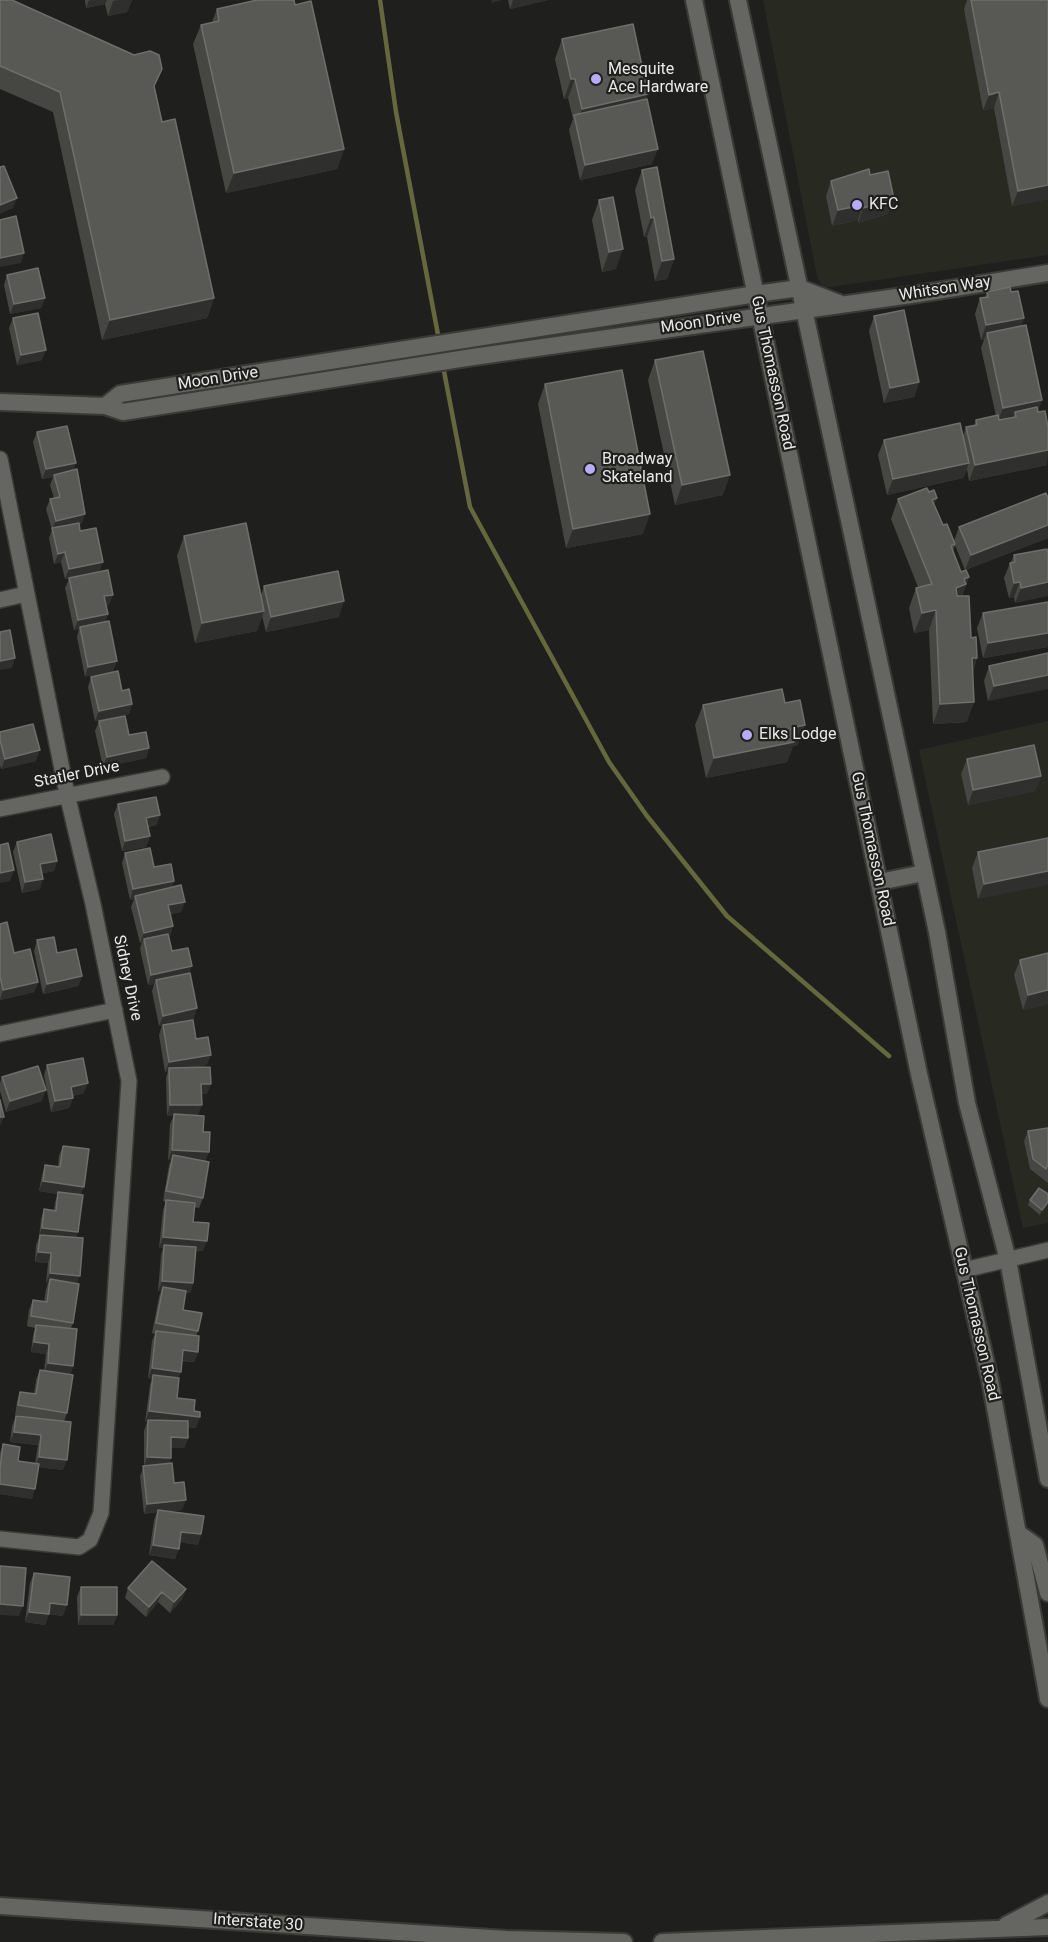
<!DOCTYPE html>
<style>
body{margin:0}
canvas{display:block;background:#1f201d}
</style>
<canvas width="1048" height="1942"></canvas>
<script>
const ctx = document.querySelector('canvas').getContext('2d');
ctx.lineJoin = 'round';
function fillPath(path, color) { ctx.fillStyle = color; ctx.fill(path, 'evenodd'); }
const toPath = rows => new Path2D(rows.map(r => 'M' + r).join(''));
function stroke(path, color, width, dash) { ctx.strokeStyle = color; ctx.lineWidth = width; ctx.lineCap = dash ? 'butt' : 'round'; ctx.setLineDash(dash || []); ctx.stroke(path); }
function drawText(font, color, halo, rows, align = 'center') {
  ctx.font = font + ' Roboto,sans-serif'; ctx.lineWidth = 4.5; ctx.setLineDash([]); ctx.textBaseline = 'middle'; ctx.strokeStyle = halo; ctx.fillStyle = color; for (const [text, x, y, turn = 0] of rows) {
    ctx.save(); ctx.translate(x, y); ctx.rotate((+turn || 0) * Math.PI / 180); ctx.textAlign = isNaN(turn) ? turn : align; if (halo) ctx.strokeText(text, 0, 0); ctx.fillText(text, 0, 0); ctx.restore();
  }
}
fillPath(toPath([
 [763,0,1048,0,1048,255,823,288,817,276],
 [1048,721,1048,1223,1023,1228,919,750]
]), '#282921');
stroke(toPath([
 [380,0,396,112,439,340],
 [443,366,470,507,609,762,647,816,727,916,889,1056]
]), '#65683c', 4.5);
const minor = toPath([
 [0,459,67,794,93,904,129,1081,101,1513,90,1540,79,1547,0,1539],
 [0,600,26,594],
 [0,809,162,777],
 [0,1034,115,1010],
 [964,1270,1048,1250]
]);
const tertiary = toPath([
 [0,402,105,406,123,412,473,357,918,294,1048,273],
 [105,406,120,394,756,294,800,288,839,303]
]);
const secondary = toPath([
 [694,0,919,1074,990,1380,1048,1699],
 [738,0,937,932,967,1103,1008,1260,1048,1479],
 [879,882,924,873],
 [1018,1533,1035,1545,1048,1593],
 [0,1906,506,1939,624,1942],
 [1006,1925,1048,1903],
 [662,1942,1048,1927]
]);
stroke(minor, '#3a3b38', 18);
stroke(tertiary, '#3a3b38', 20);
stroke(secondary, '#3a3b38', 20);
stroke(minor, '#656561', 15);
stroke(tertiary, '#656561', 16);
stroke(secondary, '#656561', 16);
fillPath(toPath([
 [0,0,155,89,162,122,214,298,207,318,102,340,53,112,0,89],
 [85,0,132,0,127,12,108,16,105,4,86,8],
 [508,0,548,0,510,9],
 [967,0,1048,0,1048,199,1012,206,994,108,983,110,964,9],
 [295,5,344,149,337,169,226,193,193,44,201,25,212,22,217,9],
 [562,39,647,99,652,164,580,180,569,130,573,119,568,98,564,99,555,59],
 [642,170,674,259,667,279,655,281,647,237,644,237,635,190],
 [870,175,888,214,858,223,858,220,832,226,826,196,831,181],
 [599,200,616,269,602,272,592,220],
 [7,275,45,298,41,308,10,314,4,285],
 [987,292,1011,292,1024,318,1021,326,1038,411,1048,427,1047,465,969,481,967,469,963,478,887,495,878,455,884,440,963,436,966,427,974,425,976,420,996,416,981,348,984,340,981,340,975,314,980,298,985,297],
 [874,316,919,382,914,397,884,403,869,331],
 [13,318,42,360,17,365,9,328],
 [655,360,723,495,675,505,648,380],
 [545,384,643,534,566,548,538,404],
 [37,432,76,463,73,470,85,514,81,524,79,525,80,531,100,572,109,605,106,605,108,614,85,677,77,637,79,629,74,630,65,588,69,579,65,579,61,562,54,564,49,538,52,530,46,509,50,499,54,498,50,485,53,477,42,479,33,442],
 [1048,498,1048,538,965,570,955,545,953,551,961,572,969,577,962,596,971,638,977,658,973,671,967,722,933,724,929,630,914,633,909,608,916,588,918,587,891,519,898,499,935,505,943,525,954,541,959,527],
 [184,536,261,595,264,586,339,617,266,632,262,616,257,631,195,643,177,556],
 [1048,553,1015,603,1014,597,1009,598,1004,578,1010,563,1011,562,1014,555],
 [1048,602,1048,647,983,658,977,628,983,613],
 [1048,653,988,701,984,681,989,666],
 [91,677,122,691,132,704,129,714,95,721,88,687],
 [785,703,798,745,793,746,787,762,706,778,695,725,703,705],
 [99,721,129,735,149,748,146,758,103,767,95,731],
 [0,732,36,761,1,769,0,765],
 [967,759,1041,776,1035,791,968,805,961,774],
 [118,804,160,815,156,825,148,827,150,836,146,847,122,851,114,814],
 [1048,838,978,899,972,868,978,852],
 [17,842,57,861,54,871,42,873,40,889,22,893,13,852],
 [125,853,154,867,174,881,172,887,181,912,171,914,173,926,170,936,169,936,172,951,189,973,194,1019,170,1024,196,1039,207,1065,195,1067,207,1094,202,1094,198,1115,190,1115,203,1132,206,1161,203,1198,199,1208,194,1207,193,1222,203,1251,196,1251,193,1283,190,1293,186,1293,183,1310,198,1331,196,1336,198,1352,194,1362,182,1361,178,1378,177,1398,194,1411,196,1428,188,1427,188,1438,184,1448,171,1448,171,1458,169,1463,182,1510,169,1511,201,1534,198,1545,180,1542,175,1559,149,1555,154,1520,157,1512,144,1514,140,1476,144,1466,144,1431,147,1422,145,1422,150,1385,152,1379,148,1378,152,1341,155,1334,152,1333,159,1297,161,1291,158,1291,161,1255,163,1248,159,1248,163,1210,166,1202,163,1201,169,1165,171,1160,168,1160,170,1124,174,1115,167,1116,166,1078,168,1071,165,1072,159,1035,162,1025,159,1026,152,991,154,984,148,985,140,949,142,942,140,943,131,907,134,899,130,900,122,863],
 [0,924,14,953,38,982,34,992,0,1000],
 [37,940,57,953,82,976,78,986,43,994,34,951],
 [1048,953,1048,1004,1023,1010,1014,975,1020,960],
 [47,1065,84,1093,73,1096,73,1098,69,1108,51,1112,44,1075],
 [2,1077,42,1101,6,1112,0,1091,0,1083],
 [1048,1128,1048,1183,1030,1169,1024,1141,1028,1131],
 [63,1146,81,1195,76,1238,77,1283,73,1323,71,1328,73,1366,70,1375,67,1413,64,1421,63,1470,38,1467,32,1499,0,1494,0,1453,3,1444,18,1461,35,1464,38,1445,10,1442,12,1426,16,1416,29,1417,15,1415,17,1402,20,1392,34,1394,36,1380,40,1370,44,1371,46,1354,31,1352,33,1335,35,1328,27,1326,29,1310,33,1300,44,1302,46,1289,48,1283,46,1283,48,1263,35,1262,36,1245,39,1238,41,1219,44,1209,54,1210,55,1202,58,1194,39,1191,42,1175,45,1165,58,1167,59,1156],
 [1048,1194,1040,1215,1028,1205,1030,1200],
 [34,1573,63,1616,49,1614,45,1625,25,1622,30,1583],
 [81,1587,117,1615,113,1625,78,1625,77,1597],
 [128,1588,186,1589,182,1599,170,1613,158,1602,146,1617,125,1598]
]), '#464643');
fillPath(toPath([
 [89,0,107,0,105,4,86,8],
 [118,0,132,0,127,12,108,16,113,1],
 [492,0,502,0,491,3],
 [513,0,548,0,510,9],
 [571,79,575,79,568,98,564,99],
 [999,92,994,108,983,110,989,95],
 [648,94,641,114,576,125,582,109],
 [344,149,337,169,226,193,234,173],
 [658,149,652,164,580,180,585,165],
 [1048,185,1048,199,1012,206,1018,191],
 [17,198,13,208,0,214,0,205],
 [894,199,888,214,858,223,863,208],
 [863,205,858,220,832,226,838,210],
 [654,217,647,237,644,237,651,218],
 [623,249,616,269,602,272,609,252],
 [24,253,21,263,0,267,0,258],
 [674,259,667,279,655,281,662,261],
 [45,298,41,308,10,314,14,304],
 [214,298,207,318,102,340,110,320],
 [1024,318,1018,333,987,333,984,340,981,340,986,325],
 [46,350,42,360,17,365,21,355],
 [919,382,914,397,884,403,890,388],
 [1042,400,1037,415,1016,417,1015,412,1012,420,997,423,1003,408],
 [1048,450,1047,465,969,481,975,465],
 [76,463,72,473,54,475,53,477,42,479,46,469],
 [969,463,963,478,887,495,893,479],
 [730,475,723,495,675,505,682,485],
 [937,498,930,517,932,500],
 [85,514,81,524,53,531,52,529,56,521],
 [650,514,643,534,566,548,573,529],
 [1048,525,1048,538,965,570,971,555],
 [65,552,61,562,54,564,58,554],
 [103,562,99,573,65,579,69,569],
 [969,577,959,604,949,608,956,588,964,579],
 [1020,582,1014,597,1009,598,1014,583],
 [1048,582,1048,596,1015,603,1021,588],
 [113,595,109,605,101,607,104,596],
 [344,601,339,617,266,632,271,617],
 [936,610,929,630,914,633,922,613],
 [264,611,257,631,195,643,202,623],
 [108,614,104,624,80,627,79,629,74,630,78,620],
 [1048,633,1048,647,983,658,988,643],
 [15,658,12,668,0,670,0,661],
 [972,658,977,658,970,678],
 [117,661,113,672,85,677,88,667],
 [1048,675,1048,689,988,701,994,686],
 [974,702,967,722,933,724,940,704],
 [132,704,129,714,95,721,99,711],
 [805,725,798,745,793,746,787,762,706,778,714,758,791,728],
 [149,748,146,758,103,767,107,757],
 [40,750,36,761,1,769,5,759],
 [1041,776,1035,791,968,805,973,790],
 [160,815,156,825,142,828,146,818],
 [150,836,146,847,122,851,125,841],
 [57,861,54,871,37,875,40,864],
 [14,870,10,881,0,883,0,873],
 [1048,871,1048,885,978,899,984,884],
 [43,879,40,889,22,893,25,882],
 [174,881,171,891,135,896,134,899,130,900,133,889],
 [185,902,181,912,165,916,168,905],
 [173,926,170,936,144,942,144,939,142,942,140,943,144,933],
 [192,966,188,977,156,980,154,984,148,985,151,975],
 [82,976,78,986,43,994,47,984],
 [38,982,34,992,0,1000,3,990],
 [1048,990,1048,1004,1023,1010,1028,995],
 [197,1008,194,1019,159,1026,163,1016],
 [211,1055,207,1065,169,1071,169,1068,168,1071,165,1072,169,1062],
 [88,1083,84,1093,67,1097,71,1087],
 [201,1084,211,1084,207,1094,198,1094],
 [46,1090,42,1101,6,1112,10,1101],
 [73,1098,69,1108,51,1112,55,1101],
 [170,1105,202,1105,198,1115,167,1116],
 [0,1117,4,1117,0,1126],
 [172,1150,209,1152,205,1162,173,1155,171,1160,168,1160],
 [43,1181,84,1187,80,1197,39,1191],
 [1048,1202,1048,1205,1040,1215,1042,1210],
 [42,1228,78,1232,75,1242,40,1235,38,1238],
 [163,1237,207,1241,203,1251,164,1248,164,1245,163,1248,159,1248],
 [38,1252,51,1253,48,1263,35,1262],
 [50,1273,80,1276,76,1286,50,1279,48,1283,46,1283],
 [162,1281,193,1283,190,1293,162,1292,163,1287,161,1291,158,1291],
 [34,1342,49,1344,46,1354,31,1352],
 [183,1350,198,1352,194,1362,180,1360],
 [48,1363,73,1366,70,1376,44,1373],
 [152,1368,181,1372,177,1382,153,1375,152,1379,148,1378],
 [149,1411,200,1417,196,1428,145,1422],
 [14,1432,41,1435,38,1445,10,1442],
 [171,1437,188,1438,184,1448,167,1448],
 [39,1457,67,1460,63,1470,35,1467],
 [147,1457,171,1458,167,1468,144,1467],
 [0,1484,35,1489,32,1499,0,1494],
 [186,1500,182,1510,158,1512,158,1510,157,1512,144,1514,147,1504],
 [181,1532,201,1534,198,1545,178,1542],
 [153,1545,179,1549,175,1559,149,1555],
 [186,1589,182,1599,170,1613,174,1602],
 [162,1592,158,1602,146,1617,149,1607],
 [50,1603,67,1605,63,1616,46,1613],
 [0,1604,23,1606,19,1616,0,1615],
 [29,1612,49,1614,45,1625,25,1622],
 [81,1615,117,1615,113,1625,78,1625]
]), '#2f302d');
const building = toPath([
 [0,0,12,0,134,55,150,51,159,55,162,69,154,86,162,122,175,119,214,298,110,320,60,92,0,66,0,0],
 [257,0,294,0,295,5,311,1,344,149,234,173,201,25,219,21,217,9,257,0],
 [971,0,1048,0,1048,185,1018,191,999,92,989,95,971,0],
 [633,24,648,94,582,109,575,79,571,79,562,39,633,24],
 [647,99,658,149,585,165,574,115,647,99],
 [4,166,17,198,0,205,0,167,4,166],
 [657,167,674,259,662,261,654,217,651,218,642,170,657,167],
 [869,169,870,175,888,171,894,199,863,208,863,205,838,210,831,181,869,169],
 [613,197,623,249,609,252,599,200,613,197],
 [16,216,24,253,0,258,0,220,16,216],
 [38,268,45,298,14,304,7,275,38,268],
 [1010,287,1011,292,1018,291,1024,318,986,325,980,298,988,297,987,292,1010,287],
 [904,310,919,382,890,388,874,316,904,310],
 [38,313,46,350,21,355,13,318,38,313],
 [1026,325,1042,400,1003,408,987,333,1026,325],
 [703,351,730,475,682,485,655,360,703,351],
 [622,370,650,514,573,529,545,384,622,370],
 [1037,407,1038,412,1045,411,1048,427,1048,450,975,465,966,427,977,425,976,420,998,415,999,420,1016,417,1015,412,1037,407],
 [960,423,969,463,893,479,884,440,960,423],
 [67,426,76,463,46,469,37,432,67,426],
 [77,469,85,514,56,521,50,499,60,497,54,475,77,469],
 [927,488,929,492,934,490,937,498,932,500,943,525,947,524,955,544,951,546,961,572,966,570,969,577,964,579,966,584,956,588,957,596,969,596,971,638,976,637,977,658,972,658,974,702,940,704,936,610,922,613,916,588,932,584,898,499,927,488],
 [1046,493,1048,498,1048,525,971,555,959,527,1046,493],
 [79,523,80,531,96,528,103,562,69,569,65,552,58,554,52,528,79,523],
 [246,523,264,611,202,623,184,536,246,523],
 [1047,549,1048,553,1048,582,1021,588,1020,582,1014,583,1010,563,1015,562,1014,555,1047,549],
 [108,570,113,595,104,596,108,614,78,620,69,578,108,570],
 [338,571,344,601,271,617,264,586,338,571],
 [1048,602,1048,633,988,643,983,613,1048,602],
 [109,621,117,661,88,667,80,627,109,621],
 [10,630,15,658,0,661,0,632,10,630],
 [1048,653,1048,675,994,686,989,666,1048,653],
 [118,671,122,691,129,689,132,704,99,711,91,677,118,671],
 [782,689,785,703,800,700,805,725,791,728,794,742,714,758,703,705,782,689],
 [125,716,129,735,146,732,149,748,107,757,99,721,125,716],
 [33,724,40,750,5,759,0,740,0,732,33,724],
 [1034,745,1041,776,973,790,967,759,1034,745],
 [156,797,160,815,146,818,150,836,125,841,118,804,156,797],
 [51,834,57,861,40,864,43,879,25,882,17,842,51,834],
 [1048,838,1048,871,984,884,978,852,1048,838],
 [8,843,14,870,0,873,0,845,8,843],
 [150,848,154,867,171,864,174,881,133,889,125,853,150,848],
 [181,885,185,902,168,905,173,926,144,933,135,896,181,885],
 [7,922,14,953,30,949,38,982,3,990,0,976,0,924,7,922],
 [168,934,172,951,188,948,192,966,151,975,144,939,168,934],
 [54,937,57,953,76,949,82,976,47,984,37,940,54,937],
 [1048,953,1048,990,1028,995,1020,960,1048,953],
 [190,973,197,1008,163,1016,156,980,190,973],
 [193,1020,196,1039,208,1037,211,1055,169,1062,163,1025,193,1020],
 [83,1058,88,1083,71,1087,73,1098,55,1101,47,1065,83,1058],
 [38,1066,46,1090,10,1101,2,1077,38,1066],
 [210,1067,211,1084,201,1084,202,1105,170,1105,169,1068,210,1067],
 [0,1100,4,1117,0,1117,0,1100],
 [174,1114,204,1116,203,1132,210,1132,209,1152,172,1150,174,1114],
 [1048,1128,1048,1164,1046,1169,1033,1159,1028,1131,1048,1128],
 [63,1146,89,1149,84,1187,43,1181,45,1165,60,1167,63,1146],
 [173,1155,209,1162,203,1198,166,1191,173,1155],
 [1039,1188,1048,1194,1048,1202,1042,1210,1030,1200,1039,1188],
 [58,1192,83,1195,78,1232,42,1228,44,1209,56,1211,58,1192],
 [166,1200,195,1203,193,1222,209,1223,207,1241,163,1237,166,1200],
 [40,1235,83,1238,80,1276,50,1273,51,1253,38,1252,40,1235],
 [164,1245,196,1247,193,1283,162,1281,164,1245],
 [50,1279,79,1284,73,1323,31,1316,33,1300,47,1302,50,1279],
 [163,1287,186,1291,183,1310,202,1313,198,1331,156,1323,163,1287],
 [36,1325,77,1329,73,1366,48,1363,49,1344,34,1342,36,1325],
 [156,1331,199,1336,198,1352,183,1350,181,1372,152,1368,156,1331],
 [40,1370,73,1375,67,1413,18,1405,20,1392,36,1394,40,1370],
 [153,1375,179,1378,177,1398,195,1400,194,1411,200,1412,200,1417,149,1411,153,1375],
 [16,1416,71,1422,67,1460,39,1457,41,1435,14,1432,16,1416],
 [148,1420,188,1421,188,1438,171,1437,171,1458,147,1457,148,1420],
 [3,1444,20,1447,18,1461,39,1464,35,1489,0,1484,0,1469,3,1444],
 [172,1463,174,1483,184,1482,186,1500,147,1504,143,1466,172,1463],
 [158,1510,204,1516,201,1534,181,1532,179,1549,153,1545,158,1510],
 [152,1561,186,1589,174,1602,162,1592,149,1607,128,1588,152,1561],
 [0,1566,26,1568,23,1606,0,1604,0,1566],
 [34,1573,70,1577,67,1605,50,1603,49,1614,29,1612,34,1573],
 [81,1587,117,1587,117,1615,81,1615,81,1587]
]);
fillPath(building, '#585855');
stroke(building, '#6e6e6c', 1.5);
for (const [x, y, r, color] of [
 [596,79,6,"#b8abf7"],
 [857,205,6,"#b8abf7"],
 [590,469,6,"#b8abf7"],
 [747,735,6,"#b8abf7"]
]) { const dot = new Path2D(); dot.arc(x, y, r, 0, 2 * Math.PI); ctx.fillStyle = color; ctx.fill(dot); stroke(dot, '#1f201d', 2); }
drawText('16px', '#e9e9e7', '#1f201d', [
 ["Mesquite",608,70],
 ["Ace Hardware",608,88],
 ["KFC",869,205],
 ["Broadway",602,460],
 ["Skateland",602,478],
 ["Elks Lodge",759,735]
], 'left');
drawText('16px', '#e9e9e7', '#1f201d', [
 ["Whitson Way",945,289,-9],
 ["Moon Drive",701,323,-8],
 ["Gus Thomasson Road",772,373,78],
 ["Moon Drive",218,379,-9],
 ["Statler Drive",77,775,-11],
 ["Gus Thomasson Road",872,849,78],
 ["Sidney Drive",127,978,78],
 ["Gus Thomasson Road",976,1324,77],
 ["Interstate 30",258,1923,4]
]);
</script>
